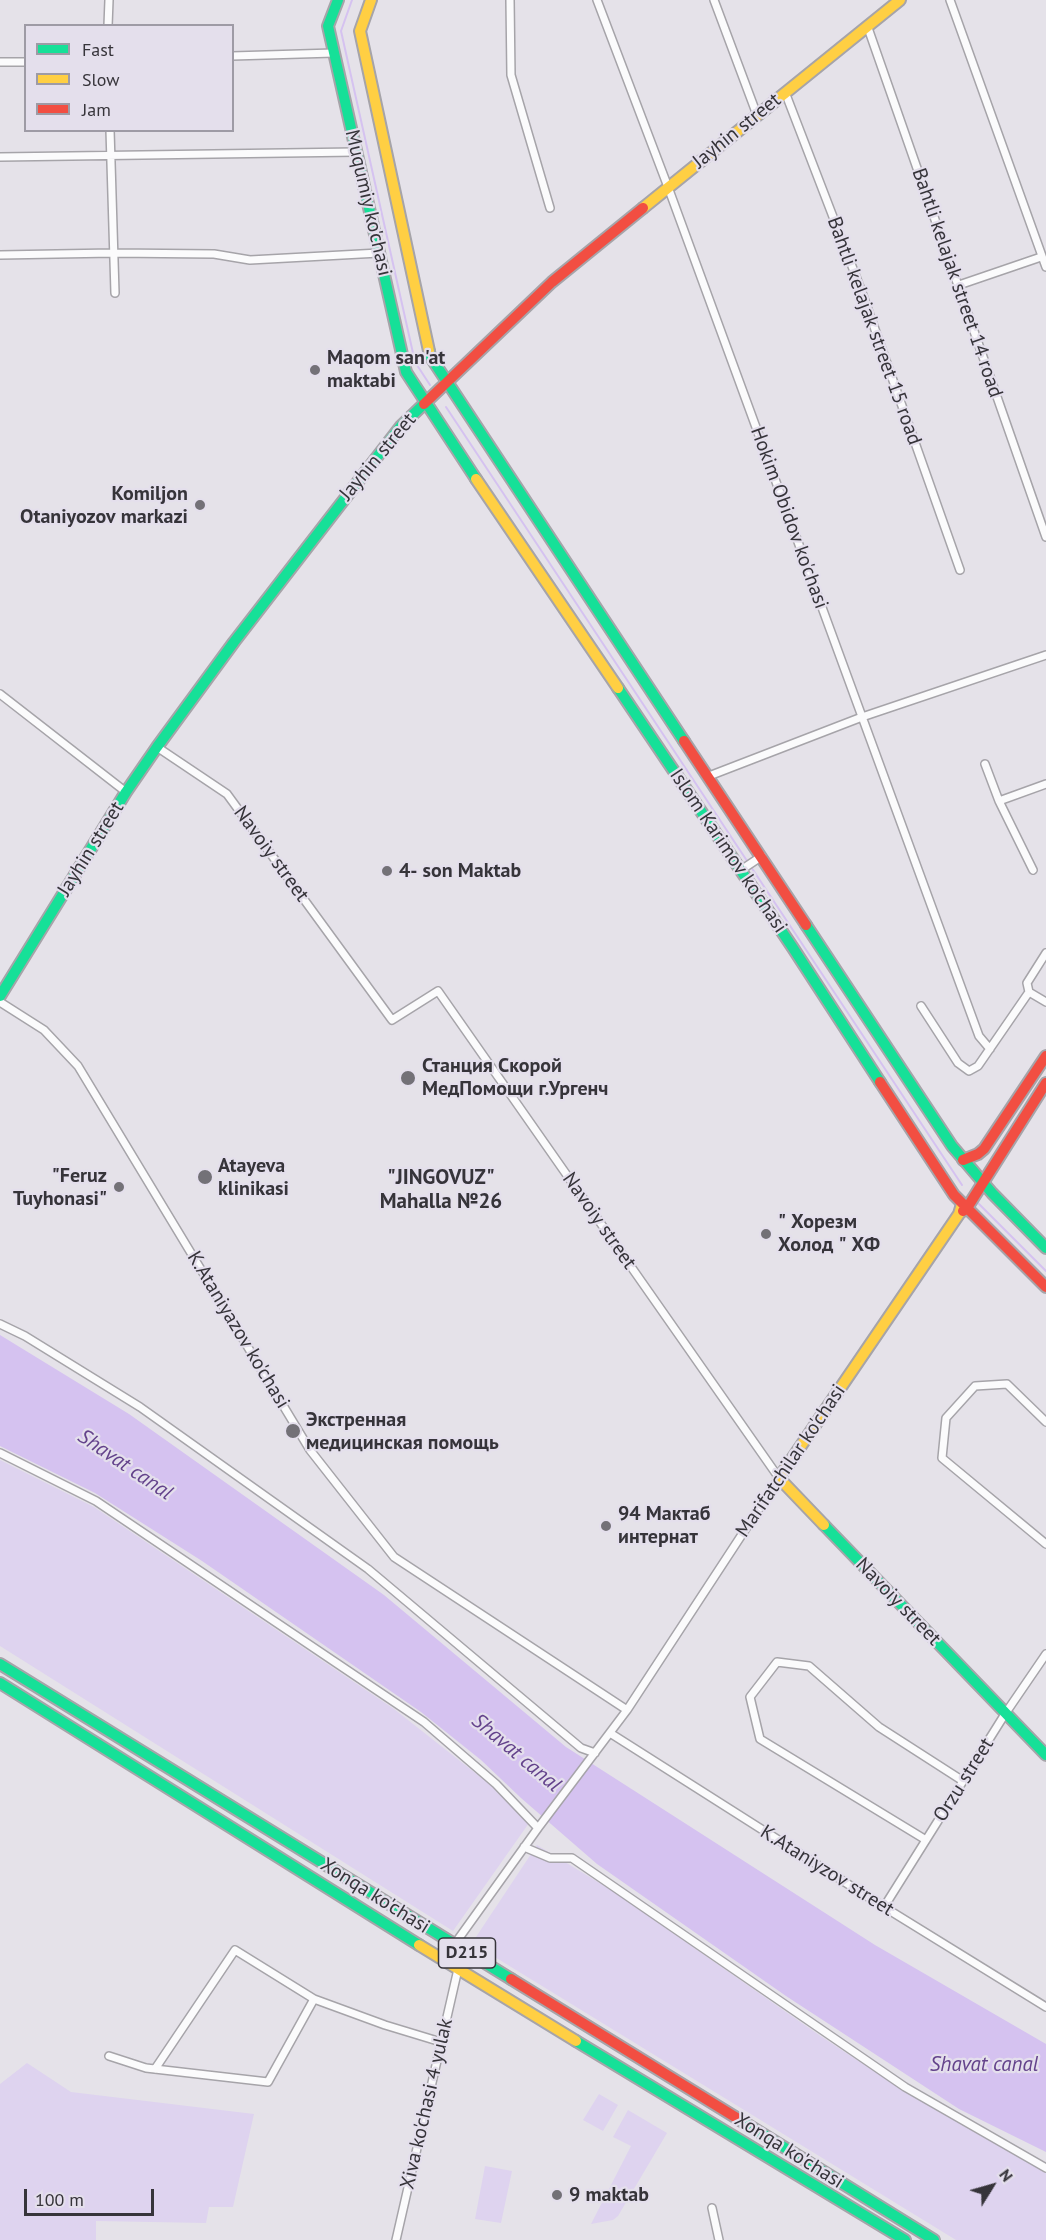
<!DOCTYPE html>
<meta charset="utf-8">
<style>
body{margin:0}
#map{position:relative;width:1046px;height:2240px;overflow:hidden;background:#e5e2e9;font-family:"PT Sans",sans-serif}
canvas{display:block}
.legend{position:absolute;left:24px;top:24px;width:210px;height:108px;box-sizing:border-box;background:#e4dfec;border:2px solid #9e9ba5;margin:0;padding:8px 10px;list-style:none;font-size:18px;color:#36343a}
.legend li{display:flex;align-items:center;gap:12px;height:30px}
.legend b{width:30px;border:2px solid #9e9ba5}
.north{position:absolute;left:962px;top:2156px;width:60px;height:60px;-webkit-text-stroke:4px #e4dfec;paint-order:stroke;rotate:53deg;font-size:16px;font-weight:700;line-height:24px;text-align:center;color:#36343a}
.north::after{content:'';display:block;margin:auto;width:21px;height:27px;background:#36343a;clip-path:polygon(50% 0,100% 100%,50% 72%,0 100%)}
.scale{position:absolute;left:24px;top:2189px;width:130px;height:27px;box-sizing:border-box;border:3px solid #36343a;border-top:0;padding-left:8px;font-size:18px;line-height:21px;white-space:nowrap;color:#36343a;-webkit-text-stroke:4px #e4dfec;paint-order:stroke}
</style>
<div id="map">
<canvas width="1046" height="2240"></canvas>
<ul class="legend">
<li><b style="height:8px;background:#16e098"></b>Fast</li>
<li><b style="height:8px;background:#ffcf43"></b>Slow</li>
<li><b style="height:8px;background:#f24e42"></b>Jam</li>
</ul>
<div class="north">N</div>
<div class="scale">100 m</div>
</div>
<script>
const ctx = document.querySelector('canvas').getContext('2d');
ctx.lineJoin = 'round';
function fillPath(path, color) { ctx.fillStyle = color; ctx.fill(path, 'evenodd'); }
const toPath = rows => new Path2D(rows.map(r => 'M' + r).join(''));
function stroke(path, color, width, dash) { ctx.strokeStyle = color; ctx.lineWidth = width; ctx.lineCap = dash ? 'butt' : 'round'; ctx.setLineDash(dash || []); ctx.stroke(path); }
function drawText(font, color, halo, rows, align = 'center') {
  ctx.font = font + ' "PT Sans",sans-serif'; ctx.lineWidth = 4.5; ctx.setLineDash([]); ctx.textBaseline = 'middle'; ctx.strokeStyle = halo; ctx.fillStyle = color; for (const [text, x, y, turn = 0] of rows) {
    ctx.save(); ctx.translate(x, y); ctx.rotate((+turn || 0) * Math.PI / 180); ctx.textAlign = isNaN(turn) ? turn : align; if (halo) ctx.strokeText(text, 0, 0); ctx.fillText(text, 0, 0); ctx.restore();
  }
}
fillPath(toPath([
 [0,1460,94,1507,394,1709,488,1783,529,1823,453,1931,0,1646],
 [537,1845,611,1890,819,2035,910,2095,1046,2173,1046,2240,956,2240,472,1943],
 [27,2063,71,2092,254,2114,233,2207,209,2207,206,2223,96,2221,96,2240,0,2240,0,2084],
 [599,2094,618,2105,603,2131,583,2120],
 [628,2110,667,2133,618,2216,613,2220,591,2224,631,2146,613,2137],
 [485,2166,512,2171,501,2223,475,2219]
]), '#ded3ef');
fillPath(toPath([
 [0,1335,129,1414,384,1595,566,1747,875,1945,1046,2044,1046,2152,959,2109,786,1996,597,1864,521,1798,481,1760,421,1712,202,1561,95,1493,0,1446]
]), '#d5c2f0');
stroke(toPath([
 [352,0,341,31,415,362,430,385],
 [446,407,962,1185],
 [977,1202,1046,1271]
]), '#d5c2f0', 2);
const street = toPath([
 [510,0,511,75,550,208],
 [597,0,668,187,979,1036,990,1049],
 [714,0,757,115],
 [950,0,1046,267],
 [108,26,109,0],
 [868,28,1046,537],
 [232,56,334,53],
 [0,62,26,62],
 [785,92,860,287,960,570],
 [110,130,115,293],
 [0,157,356,152],
 [0,255,113,253,214,254,250,260,379,253],
 [959,285,1041,257],
 [0,694,126,792],
 [157,747,227,794,392,1020,438,991,779,1478,627,1710,538,1828,454,1945],
 [985,764,999,801,1033,870],
 [709,776,862,717,1046,655],
 [999,801,1046,784],
 [741,870,762,856],
 [1029,992,1027,983,1046,953],
 [0,1002,44,1030,78,1066,310,1450,394,1557,627,1710],
 [921,1006,958,1063,969,1071,978,1066,1029,992,1046,1002],
 [0,1324,25,1336,140,1407,368,1569,581,1748,595,1753],
 [1046,1422,1007,1384,975,1386,946,1418,942,1458,1046,1544],
 [0,1453,96,1501,424,1722,496,1784,538,1828],
 [610,1733,884,1907,1046,2007],
 [926,1840,760,1739,750,1697,777,1662,809,1666,879,1727,963,1781],
 [524,1847,550,1858,572,1858,905,2087,1046,2168],
 [884,1907,1005,1714,1046,1654],
 [109,2056,146,2068,268,2082,314,1999],
 [155,2069,235,1950,314,1999,385,2025,441,2042],
 [712,2208,719,2240],
 [396,2240,458,1969]
]);
const fast = toPath([
 [338,0,328,26,406,372,476,479],
 [429,351,430,356,684,741],
 [618,688,793,948,880,1082],
 [806,925,952,1146,992,1193,1046,1248],
 [0,996,126,792,157,747,234,642,401,426,424,404],
 [824,1525,1046,1755],
 [0,1664,511,1979],
 [0,1683,419,1945],
 [576,2041,905,2240],
 [740,2120,934,2240]
]);
const slow = toPath([
 [371,0,360,31,429,351],
 [643,208,900,0],
 [476,479,618,688],
 [824,1525,779,1478,959,1214,962,1204],
 [419,1945,576,2041]
]);
const jam = toPath([
 [424,404,552,282,643,208],
 [684,741,806,925],
 [880,1082,954,1195,1046,1287],
 [963,1160,978,1154,984,1149,1046,1056],
 [963,1211,967,1208,1046,1083],
 [511,1979,740,2120]
]);
stroke(street, '#a6a4a9', 10);
stroke(fast, '#a6a4a9', 14);
stroke(slow, '#a6a4a9', 14);
stroke(jam, '#a6a4a9', 14);
stroke(street, '#fbfbfc', 7);
stroke(fast, '#16e098', 10);
stroke(slow, '#ffcf43', 10);
stroke(jam, '#f24e42', 10);
for (const [x, y, r, color] of [
 [315,370,6,"#737177"],
 [200,505,6,"#737177"],
 [387,871,6,"#737177"],
 [408,1078,8,"#737177"],
 [205,1177,8,"#737177"],
 [119,1187,6,"#737177"],
 [766,1234,6,"#737177"],
 [293,1431,8,"#737177"],
 [606,1526,6,"#737177"],
 [557,2195,6,"#737177"]
]) { const dot = new Path2D(); dot.arc(x, y, r, 0, 2 * Math.PI); ctx.fillStyle = color; ctx.fill(dot); stroke(dot, '#e4dfec', 2); }
for (const [x, y, w] of [
 [467,1953,57]
]) { const box = new Path2D(); box.roundRect(x - w / 2, y - 15, w, 30, 4.5); ctx.fillStyle = '#e4dfec'; ctx.fill(box); stroke(box, '#36343a', 1.5); }
drawText('bold 18px', '#36343a', null, [
 ["D215",467,1953]
]);
drawText('20px', '#36343a', '#e4dfec', [
 ["Jayhin street",737,131,-39],
 ["Muqumiy ko'chasi",368,203,77],
 ["Bahtli kelajak street 14 road",957,283,71],
 ["Bahtli kelajak street 15 road",874,331,70],
 ["Jayhin street",378,457,-50],
 ["Hokim Obidov ko'chasi",789,518,70],
 ["Jayhin street",91,849,-58],
 ["Islom Karimov ko'chasi",728,851,56],
 ["Navoiy street",271,854,54],
 ["Navoiy street",599,1221,55],
 ["K.Ataniyazov ko'chasi",238,1330,59],
 ["Marifatchilar ko'chasi",791,1461,-56],
 ["Navoiy street",898,1602,46],
 ["Orzu street",964,1780,-58],
 ["K.Ataniyzov street",827,1871,32],
 ["Xonqa ko'chasi",375,1896,32],
 ["Xiva ko'chasi 4 yulak",427,2104,-77],
 ["Xonqa ko'chasi",789,2151,32]
]);
drawText('bold 20px', '#36343a', '#e4dfec', [
 ["Maqom san'at",327,358],
 ["maktabi",327,381],
 ["Komiljon",188,494,"right"],
 ["Otaniyozov markazi",188,517,"right"],
 ["4- son Maktab",399,871],
 ["Станция Скорой",422,1066],
 ["МедПомощи г.Ургенч",422,1089],
 ["Atayeva",218,1166],
 ["klinikasi",218,1189],
 ["\"Feruz",107,1176,"right"],
 ["Tuyhonasi\"",107,1199,"right"],
 ["\" Хорезм",778,1222],
 ["Холод \" ХФ",778,1245],
 ["Экстренная",306,1420],
 ["медицинская помощь",306,1443],
 ["94 Мактаб",618,1514],
 ["интернат",618,1537],
 ["9 maktab",569,2195]
], 'left');
drawText('bold 21px', '#36343a', '#e4dfec', [
 ["\"JINGOVUZ\"",441,1178],
 ["Mahalla №26",441,1202]
]);
drawText('italic 21px', '#64438c', '#e4dfec', [
 ["Shavat canal",125,1465,34],
 ["Shavat canal",516,1753,40],
 ["Shavat canal",984,2065]
]);
</script>
